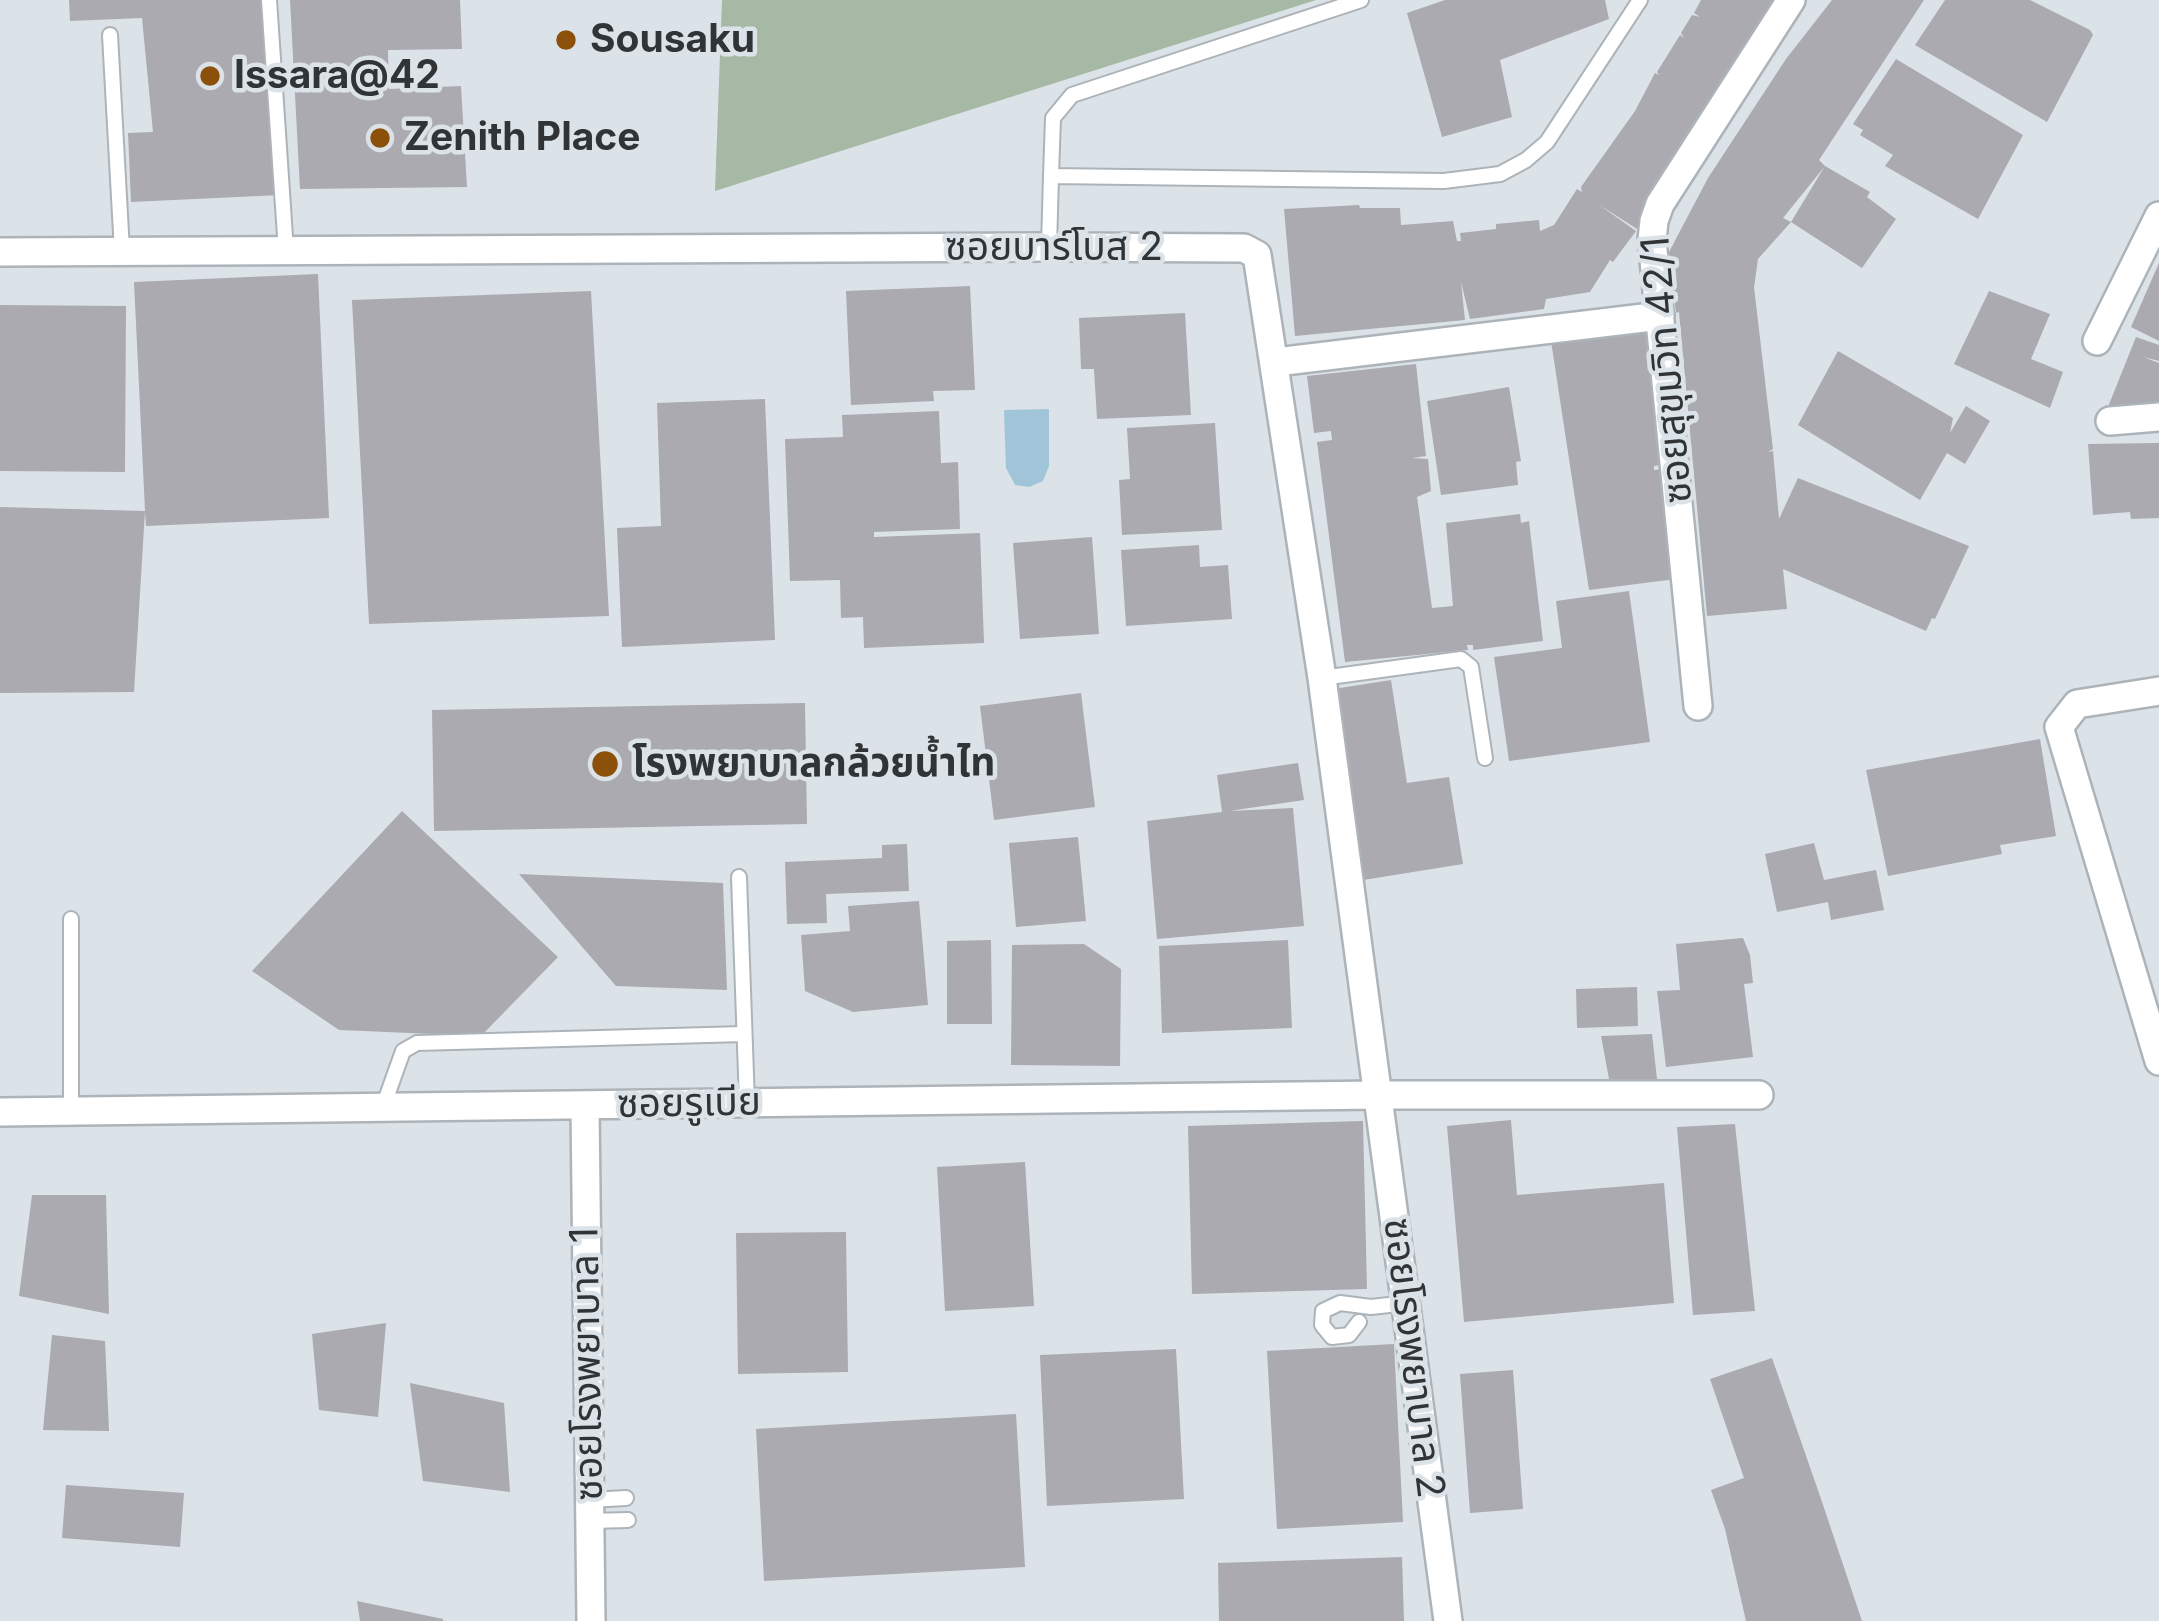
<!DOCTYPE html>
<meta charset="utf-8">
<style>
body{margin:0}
canvas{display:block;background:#dbe2e8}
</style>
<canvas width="2159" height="1621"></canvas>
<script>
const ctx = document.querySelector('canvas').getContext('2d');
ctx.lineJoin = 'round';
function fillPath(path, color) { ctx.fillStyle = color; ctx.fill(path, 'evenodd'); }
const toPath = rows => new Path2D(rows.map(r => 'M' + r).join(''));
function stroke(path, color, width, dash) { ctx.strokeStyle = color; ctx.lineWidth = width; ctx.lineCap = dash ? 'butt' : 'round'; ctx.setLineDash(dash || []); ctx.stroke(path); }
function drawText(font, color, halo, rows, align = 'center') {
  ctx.font = font + ' Inter,"Noto Sans Thai",sans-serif'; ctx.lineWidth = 9; ctx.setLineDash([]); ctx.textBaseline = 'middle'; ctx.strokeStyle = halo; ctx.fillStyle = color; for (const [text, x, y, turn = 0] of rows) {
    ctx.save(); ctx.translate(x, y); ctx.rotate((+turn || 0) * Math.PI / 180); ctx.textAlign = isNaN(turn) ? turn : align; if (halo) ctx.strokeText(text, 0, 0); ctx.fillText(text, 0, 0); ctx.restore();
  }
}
fillPath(toPath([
 [722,0,1316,0,715,191]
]), '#a6b9a4');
fillPath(toPath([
 [1049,409,1049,466,1043,481,1029,487,1015,485,1006,468,1004,410]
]), '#a1c5d8');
fillPath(toPath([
 [69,0,268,0,280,195,131,202,128,133,153,132,142,18,70,21],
 [290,0,460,0,462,49,388,50,389,89,461,86,467,187,300,189],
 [1445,0,1605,0,1609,19,1500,60,1512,117,1442,137,1407,13],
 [1701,0,1788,0,1637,229,1598,204,1636,231,1613,262,1610,260,1590,292,1546,299,1544,309,1470,319,1461,282,1465,320,1295,336,1284,209,1359,205,1360,208,1400,208,1401,225,1453,221,1457,241,1461,241,1460,233,1496,229,1496,224,1539,220,1540,231,1554,225,1577,189,1582,192,1581,187,1635,111,1655,73,1659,75,1657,72,1680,35,1684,38,1681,33,1692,15,1700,17,1694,13],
 [1832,0,1924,0,1819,160,1825,166,1783,218,1791,222,1825,166,1870,192,1867,197,1896,219,1862,268,1791,222,1758,259,1754,287,1773,449,1768,452,1773,451,1779,519,1798,478,1969,546,1935,619,1932,618,1926,631,1783,569,1787,609,1707,616,1679,312,1676,313,1669,252,1708,178,1786,59],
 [1945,0,2030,0,2090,30,2093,35,2047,122,1915,45],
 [1896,59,2023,135,1978,219,1885,166,1893,155,1860,135,1863,130,1853,124],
 [2159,263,2159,341,2131,327],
 [318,274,329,518,146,526,145,511,134,692,0,693,0,507,145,511,134,282],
 [970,286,975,390,933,391,934,401,851,405,846,291],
 [591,291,609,616,369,624,352,300],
 [1989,291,2050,314,2031,359,2063,372,2050,408,1954,364],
 [0,305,126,306,125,472,0,471],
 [1185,313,1191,415,1097,419,1094,369,1081,369,1079,318],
 [1647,326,1665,464,1654,466,1654,470,1665,469,1676,579,1589,590,1551,341],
 [2136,337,2159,345,2159,361,2143,357,2159,363,2159,407,2108,407],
 [1838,351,1953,418,1950,433,1966,406,1990,421,1965,464,1947,453,1920,500,1798,425],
 [1416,364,1426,456,1412,458,1428,459,1431,491,1417,497,1432,608,1453,606,1446,523,1520,514,1521,523,1529,521,1543,641,1473,650,1473,645,1467,645,1468,650,1345,662,1317,442,1332,440,1331,431,1314,433,1307,376],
 [1509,387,1521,461,1516,462,1518,485,1441,495,1427,401],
 [765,399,775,640,622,647,617,528,661,526,657,403],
 [939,411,941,463,958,462,960,529,874,532,874,537,980,533,984,643,864,648,863,617,841,618,840,580,790,581,785,439,843,437,842,415],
 [1215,423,1222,530,1122,535,1119,480,1130,479,1127,428],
 [2159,443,2159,518,2131,519,2130,512,2093,515,2088,444],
 [1092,537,1099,634,1020,639,1013,543],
 [1199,545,1200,567,1228,565,1232,619,1126,626,1121,550],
 [1629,591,1650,742,1509,761,1494,657,1562,648,1556,601],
 [1391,680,1407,783,1449,777,1463,864,1357,881,1327,690],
 [1081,693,1095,807,994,820,980,706],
 [805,703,807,824,434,831,432,710],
 [2040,739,2056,836,2000,845,2002,854,1888,876,1866,770],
 [1298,763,1304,800,1229,811,1293,808,1304,926,1157,939,1147,821,1222,812,1217,775],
 [402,811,558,957,481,1036,339,1030,252,971],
 [1078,837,1086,921,1016,927,1009,843],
 [1814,843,1824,880,1876,870,1884,910,1831,920,1828,902,1777,912,1765,854],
 [907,844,909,891,826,894,827,923,787,924,785,862,882,858,882,845],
 [519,874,723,883,727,990,616,986],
 [919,901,928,1005,853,1012,805,991,801,935,850,931,848,906],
 [1743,938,1750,955,1753,983,1744,984,1753,1057,1666,1067,1657,991,1680,990,1676,944],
 [991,940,992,1024,947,1024,947,941],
 [1288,940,1292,1028,1162,1033,1159,946],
 [1084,944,1121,969,1120,1066,1011,1065,1012,945],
 [1637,987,1638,1026,1577,1028,1576,989],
 [1652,1034,1657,1079,1609,1079,1601,1036],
 [1511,1120,1517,1195,1664,1183,1674,1303,1464,1322,1447,1126],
 [1363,1121,1367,1289,1192,1294,1188,1126],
 [1735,1124,1755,1311,1693,1315,1677,1127],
 [1025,1162,1034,1306,945,1311,937,1167],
 [32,1195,106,1195,109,1314,19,1296],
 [846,1232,848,1372,738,1374,736,1233],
 [386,1323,378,1417,319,1410,312,1334],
 [52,1335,105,1341,109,1431,43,1430],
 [1394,1344,1403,1522,1277,1529,1267,1351],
 [1176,1349,1184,1499,1047,1506,1040,1355],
 [1772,1358,1820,1496,1862,1621,1746,1621,1725,1529,1711,1490,1744,1478,1710,1379],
 [1513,1370,1523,1509,1470,1513,1460,1374],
 [410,1383,504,1403,510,1492,423,1481],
 [1016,1414,1025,1567,764,1581,756,1429],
 [66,1485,184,1493,180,1547,62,1538],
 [1402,1557,1404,1621,1219,1621,1218,1563],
 [357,1601,443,1619,443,1621,360,1621]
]), '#abaab1');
const service = toPath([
 [269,0,286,251],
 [110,35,122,251],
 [1051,176,1053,118,1072,95,1361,0],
 [1049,247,1051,176,1444,181,1500,174,1526,160,1547,142,1640,0],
 [1322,678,1461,659,1471,667,1485,758],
 [739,877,747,1103],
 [71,919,71,1111],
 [383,1107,403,1051,417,1043,744,1034],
 [1359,1322,1349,1335,1332,1337,1322,1325,1323,1311,1340,1303,1371,1307,1407,1303],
 [590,1500,626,1498],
 [590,1521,628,1520]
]);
const minor = toPath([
 [0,252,1049,247,1244,248,1257,255,1322,678,1448,1621],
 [2097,341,2159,216],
 [1276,362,1660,316],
 [2110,421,2159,417],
 [2159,691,2077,704,2059,727,2159,1061],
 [1698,706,1652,240,1654,221,1660,204,1791,0],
 [585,1107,591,1621],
 [0,1112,1378,1095,1759,1095]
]);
stroke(service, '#adb4b9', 18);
stroke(minor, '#adb4b9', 32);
stroke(service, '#fff', 14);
stroke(minor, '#fff', 27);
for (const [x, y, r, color] of [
 [566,40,12,"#8b510b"],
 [210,76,12,"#8b510b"],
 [380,138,12,"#8b510b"],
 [605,764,15,"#8b510b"]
]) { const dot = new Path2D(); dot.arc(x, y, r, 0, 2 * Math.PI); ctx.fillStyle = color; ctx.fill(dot); stroke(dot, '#dbe2e8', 4.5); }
drawText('bold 39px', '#313436', '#dbe2e8', [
 ["Sousaku",590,40],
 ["Issara@42",234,76],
 ["Zenith Place",404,138],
 ["โรงพยาบาลกล้วยน้ำไท",632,764]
], 'left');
drawText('39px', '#313436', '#dbe2e8', [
 ["ซอยบาร์โบส 2",1054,248],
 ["ซอยสุขุมวิท 42/1",1668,370,-95],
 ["ซอยรูเบีย",689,1104,-1],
 ["ซอยโรงพยาบาล 2",1413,1358,83],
 ["ซอยโรงพยาบาล 1",588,1364,-91]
]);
</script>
